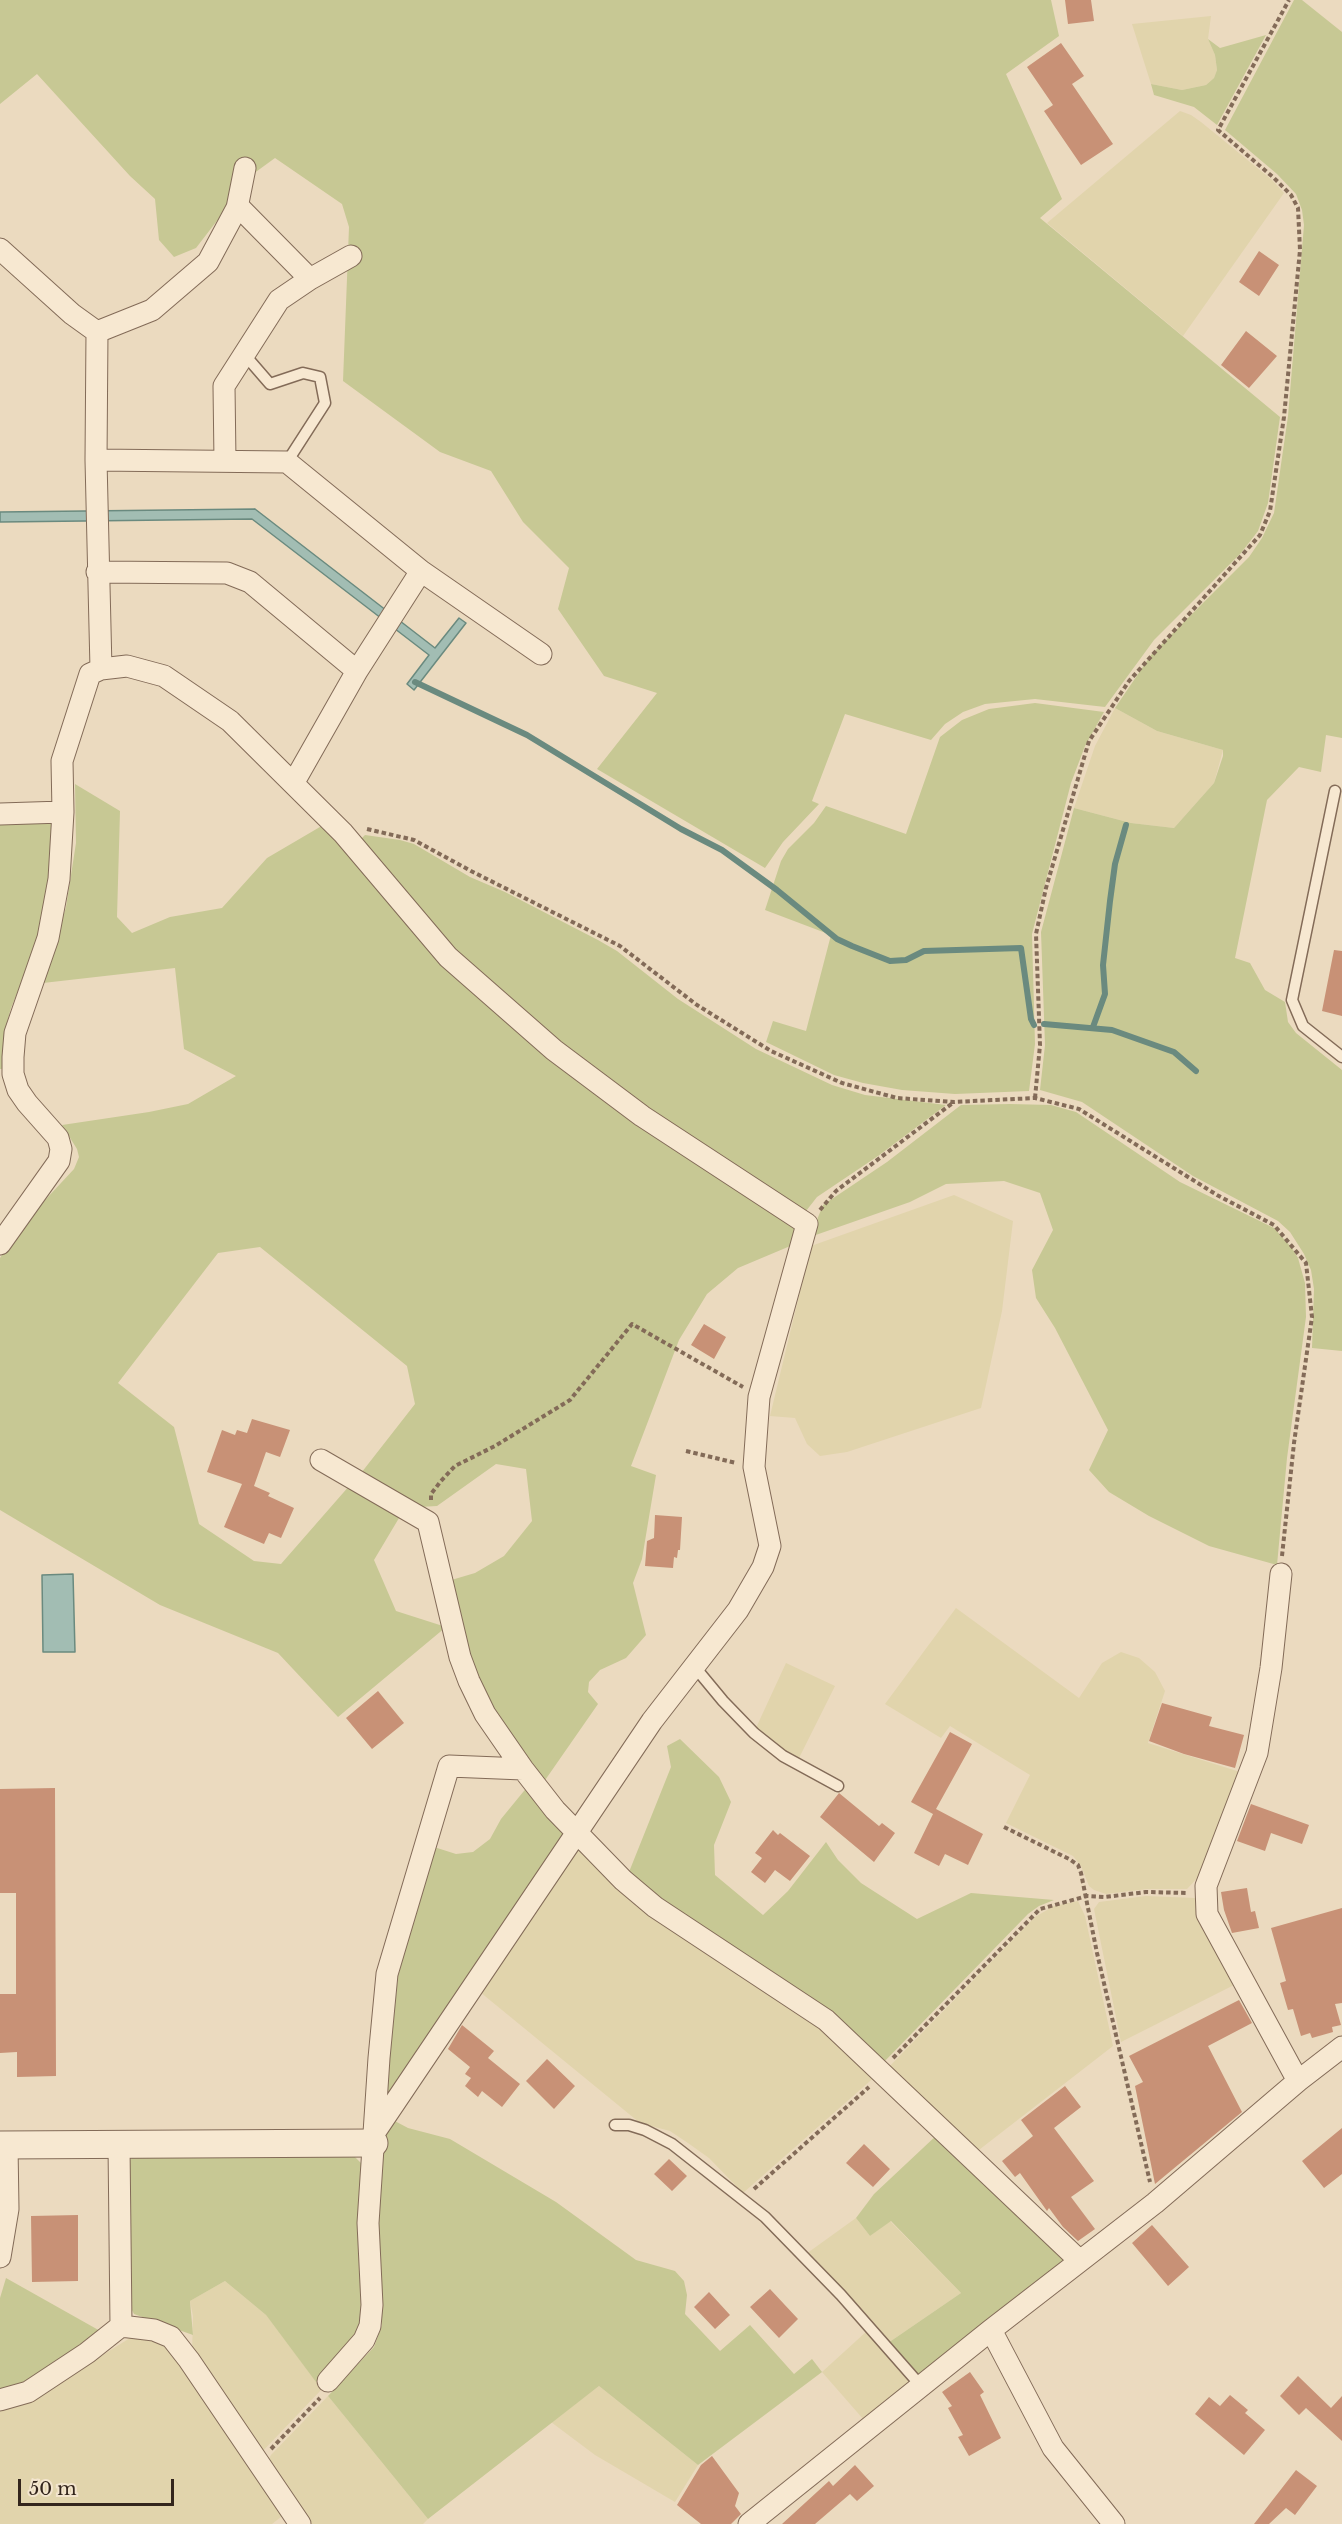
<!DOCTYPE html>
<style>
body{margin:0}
#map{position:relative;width:1342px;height:2524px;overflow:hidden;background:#ebdabf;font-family:"Libre Baskerville",serif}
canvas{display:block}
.scale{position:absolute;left:18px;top:2479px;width:156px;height:27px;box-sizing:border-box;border:3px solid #33251c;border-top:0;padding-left:8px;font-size:18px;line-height:21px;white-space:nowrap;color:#33251c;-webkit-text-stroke:4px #f3e5ce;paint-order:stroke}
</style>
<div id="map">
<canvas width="1342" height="2524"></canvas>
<div class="scale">50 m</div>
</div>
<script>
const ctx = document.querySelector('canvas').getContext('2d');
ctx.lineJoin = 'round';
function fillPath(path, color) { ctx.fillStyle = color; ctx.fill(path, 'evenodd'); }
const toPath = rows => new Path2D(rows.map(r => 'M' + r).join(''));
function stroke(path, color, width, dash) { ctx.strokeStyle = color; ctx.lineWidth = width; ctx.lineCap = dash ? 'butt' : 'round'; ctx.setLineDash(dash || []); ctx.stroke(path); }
fillPath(toPath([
 [1211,16,1208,39,1215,55,1217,70,1214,78,1206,85,1182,90,1151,84,1132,24],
 [1180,111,1191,115,1201,122,1272,180,1284,193,1183,336,1047,223],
 [1115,708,1157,731,1223,750,1214,783,1174,828,1131,823,1074,808,1095,746],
 [954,1195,1013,1221,1002,1311,981,1408,847,1452,820,1456,807,1444,795,1418,770,1416,811,1246],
 [956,1608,1079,1698,1102,1663,1121,1652,1139,1658,1155,1672,1165,1691,1148,1743,1240,1772,1204,1871,1187,1889,1147,1889,1106,1894,1094,1890,1089,1886,1081,1866,1073,1856,1006,1823,1030,1775,950,1726,941,1738,885,1704],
 [786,1663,835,1686,799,1758,780,1748,755,1730],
 [578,1842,878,2074,743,2193,709,2158,688,2143,670,2131,640,2123,480,1992],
 [1146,1896,1195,1898,1199,1916,1236,1984,1121,2042,1094,1909,1099,1902],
 [1078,1901,1085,1916,1113,2046,975,2153,886,2070,1035,1917,1054,1906],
 [856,2218,870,2236,890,2221,961,2293,888,2343,806,2254],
 [225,2281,266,2315,322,2389,259,2455,192,2354,193,2316,190,2301],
 [867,2331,913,2382,864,2420,822,2372],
 [130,2338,147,2339,166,2346,286,2513,272,2524,0,2524,0,2408,34,2398],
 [599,2386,698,2465,675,2502,595,2455,551,2422],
 [328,2396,428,2519,423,2524,305,2524,266,2464,271,2455]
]), '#e1d4ac');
fillPath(toPath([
 [0,0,1051,0,1059,36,1006,74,1062,199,1040,218,1280,417,1268,503,1258,531,1241,553,1154,640,1105,707,1035,699,985,704,963,712,945,724,931,740,845,714,812,801,819,804,783,842,765,868,597,769,657,693,604,676,558,609,569,568,523,522,491,471,440,452,343,381,349,227,342,204,275,158,253,174,196,248,174,257,159,240,155,199,130,176,37,74,0,104],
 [1294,0,1302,0,1342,32,1342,738,1326,735,1321,772,1299,767,1267,800,1235,958,1250,963,1265,990,1285,1002,1288,1022,1296,1033,1342,1070,1342,1351,1312,1348,1314,1289,1311,1270,1304,1254,1290,1232,1278,1221,1193,1176,1082,1102,1040,1090,1045,1045,1041,932,1074,808,1131,823,1174,828,1214,783,1223,756,1223,750,1157,731,1115,708,1151,655,1249,557,1262,538,1274,513,1288,416,1304,225,1302,210,1296,194,1277,174,1225,130],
 [1266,35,1217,125,1194,107,1154,95,1151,84,1182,90,1206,85,1214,78,1217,70,1215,55,1208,39,1220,48],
 [1035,703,1104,712,1085,746,1071,783,1032,934,1035,1044,1029,1091,955,1094,902,1090,863,1083,834,1075,766,1042,773,1021,806,1031,831,935,765,910,781,861,788,849,814,823,826,806,906,834,940,737,962,720,989,709],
 [75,784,120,811,117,917,132,933,170,917,222,908,267,858,325,824,433,946,797,1226,795,1244,738,1268,707,1294,679,1340,631,1466,656,1475,642,1559,633,1583,646,1635,626,1658,600,1670,589,1682,588,1692,598,1704,541,1786,474,1680,448,1581,475,1573,504,1556,532,1521,526,1469,496,1464,437,1506,419,1507,358,1477,415,1404,407,1366,260,1247,218,1253,118,1383,174,1427,199,1524,254,1561,281,1564,350,1485,402,1513,374,1560,396,1611,446,1627,338,1717,278,1653,160,1605,0,1510,0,1258,20,1227,74,1169,79,1157,77,1149,62,1125,149,1112,188,1104,236,1076,184,1049,175,968,43,983,66,907,76,843],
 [54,822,49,888,33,954,11,1008,5,1030,4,1069,0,1069,0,823],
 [365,835,400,840,414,844,470,877,505,892,598,940,617,951,678,999,756,1049,832,1085,865,1095,946,1105,878,1156,817,1197,806,1211,645,1112,452,955,361,839],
 [1010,1104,1051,1105,1076,1112,1180,1182,1274,1228,1292,1248,1298,1258,1305,1283,1306,1317,1287,1458,1277,1565,1209,1546,1149,1516,1109,1492,1089,1470,1108,1430,1055,1328,1036,1298,1032,1270,1053,1230,1040,1193,1004,1181,946,1184,910,1202,810,1237,823,1205,887,1162,961,1105],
 [680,1739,719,1777,731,1802,714,1845,715,1875,763,1915,788,1891,826,1842,838,1860,861,1883,917,1919,971,1893,1054,1900,1039,1906,1028,1914,881,2065,627,1877,671,1767,667,1746],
 [528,1786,571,1834,388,2106,388,2076,398,1976,434,1847,456,1854,473,1852,490,1839,501,1819],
 [391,2119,408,2128,450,2139,556,2202,636,2260,675,2271,684,2281,687,2295,685,2314,720,2351,750,2325,794,2374,812,2359,822,2372,698,2465,599,2386,428,2519,328,2396,374,2347,382,2325,377,2285,377,2232,384,2128],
 [939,2133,1068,2258,918,2377,888,2343,961,2293,891,2221,870,2236,856,2218,874,2194],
 [350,2152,363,2165,358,2215,361,2312,359,2335,316,2382,266,2315,225,2281,190,2301,193,2335,134,2314,131,2308,129,2161,136,2154],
 [6,2278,102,2332,26,2381,0,2389,0,2298]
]), '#c7c894');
const water = toPath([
 [255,509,435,648,459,618,466,623,414,690,407,684,429,655,252,519,0,522,0,512,255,509],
 [73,1574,75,1652,43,1652,42,1575,73,1574]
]);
fillPath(water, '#a2bdb3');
stroke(water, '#6a8a7f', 1.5);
stroke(toPath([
 [415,682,527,735,681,829,722,850,777,890,837,939,852,946,890,961,906,960,924,951,1021,948,1031,1019,1034,1025],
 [1044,1024,1112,1030,1174,1052,1196,1071],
 [1093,1027,1105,994,1103,965,1110,901,1115,864,1126,825]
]), '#6a8a7f', 6);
fillPath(toPath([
 [1065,0,1091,0,1094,21,1068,24],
 [1061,43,1084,76,1072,84,1113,144,1081,165,1044,111,1053,105,1027,67],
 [1259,251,1279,265,1259,296,1239,282],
 [1246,331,1277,356,1249,388,1221,365],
 [1334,950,1342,951,1342,1016,1322,1011],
 [704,1324,726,1337,714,1359,691,1345],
 [252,1419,290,1430,280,1457,266,1452,254,1486,270,1493,268,1496,294,1508,281,1538,269,1533,264,1544,224,1527,242,1484,207,1472,222,1430,235,1435,237,1430,247,1433],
 [655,1515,682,1517,680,1550,678,1550,677,1558,674,1557,673,1568,645,1566,647,1541,654,1538],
 [378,1691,404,1723,372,1749,346,1718],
 [1162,1703,1212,1717,1209,1726,1244,1735,1235,1768,1184,1754,1149,1741],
 [950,1732,972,1744,936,1809,983,1834,968,1865,945,1854,939,1866,914,1853,934,1812,933,1814,911,1802],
 [55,1788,56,2076,17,2077,17,2052,0,2053,0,1994,16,1994,16,1893,0,1893,0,1789],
 [839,1793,879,1826,882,1823,895,1833,874,1862,820,1817],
 [1251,1804,1309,1825,1302,1844,1271,1833,1265,1851,1237,1841],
 [773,1830,778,1835,780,1833,810,1856,790,1881,775,1870,765,1883,751,1872,762,1858,755,1853],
 [1247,1888,1251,1912,1255,1911,1259,1928,1232,1933,1224,1910,1221,1892],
 [1342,1908,1342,2003,1335,2004,1341,2025,1332,2027,1333,2032,1312,2038,1310,2033,1301,2036,1293,2009,1288,2010,1280,1983,1286,1981,1271,1928],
 [1239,2000,1252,2023,1208,2046,1242,2112,1155,2184,1135,2086,1143,2082,1129,2056],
 [462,2025,494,2051,488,2058,520,2084,502,2107,482,2091,478,2097,465,2086,471,2078,465,2074,470,2067,448,2049],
 [547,2059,575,2086,554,2109,526,2081],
 [1065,2086,1081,2107,1054,2128,1094,2181,1071,2197,1095,2229,1078,2241,1063,2227,1049,2208,1047,2211,1020,2173,1015,2177,1002,2161,1033,2136,1021,2120],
 [1342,2128,1342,2174,1324,2188,1302,2161],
 [864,2144,890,2169,873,2187,846,2163],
 [669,2159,687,2176,672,2191,654,2174],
 [78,2215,78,2281,32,2282,31,2216],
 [1152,2225,1189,2267,1168,2286,1132,2243],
 [770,2289,798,2319,779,2338,750,2307],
 [709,2292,730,2315,715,2329,694,2307],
 [970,2372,984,2392,980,2395,1001,2438,969,2456,958,2437,963,2435,948,2408,952,2406,942,2392],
 [1298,2376,1331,2408,1342,2396,1342,2441,1306,2408,1299,2415,1280,2396],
 [1230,2395,1248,2410,1245,2413,1265,2430,1244,2455,1195,2414,1209,2397,1220,2406],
 [712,2456,739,2493,735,2506,741,2514,731,2524,701,2524,677,2505,701,2465],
 [855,2465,874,2486,857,2501,850,2494,815,2524,782,2524,829,2481,833,2486],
 [1296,2470,1317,2486,1295,2515,1286,2508,1269,2524,1254,2524]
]), '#c89176');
const service = toPath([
 [244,354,270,384,303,373,320,377,325,403,287,462],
 [1335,791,1292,1000,1303,1026,1342,1057],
 [694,1666,723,1701,754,1733,783,1756,838,1786],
 [615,2125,629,2125,645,2130,672,2144,765,2217,841,2295,921,2386]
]);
const minor = toPath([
 [237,208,245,168],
 [0,249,72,314,97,332],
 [310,279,351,256],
 [97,332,152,310,208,262,238,206,310,279,279,300,224,386,225,461],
 [97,332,96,460,101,669],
 [96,460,287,462,421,571,357,671,294,782],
 [421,571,541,654],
 [97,572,227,573,250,582,357,671],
 [0,814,63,812,62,761,90,674,101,669,127,666,164,676,230,721,343,833,448,957,554,1050,642,1116,807,1224,759,1397,754,1467,770,1546,763,1567,738,1610,652,1721,375,2132],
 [0,1244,59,1161,61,1149,58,1138,27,1103,18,1090,13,1074,13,1057,15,1033,48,938,59,879,63,812],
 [321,1460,428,1522,460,1657,469,1681,485,1714,523,1769,555,1810,623,1880,655,1907,826,2020,1080,2261],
 [1281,1574,1271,1668,1257,1753,1206,1886,1207,1914,1298,2081],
 [119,2145,121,2326],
 [0,2257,8,2209,7,2145],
 [991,2330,1053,2448,1114,2524],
 [328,2381,364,2340,370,2326,372,2305,368,2223,379,2058,387,1974,449,1766,523,1769],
 [0,2400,28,2392,87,2353,121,2326,154,2330,171,2337,189,2360,300,2524],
 [749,2524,991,2330,1155,2203,1298,2081,1342,2047]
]);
const tertiary = toPath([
 [0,2145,374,2143]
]);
stroke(service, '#836b58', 13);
stroke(minor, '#836b58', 23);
stroke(tertiary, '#836b58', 29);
stroke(toPath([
 [367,829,414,840,471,871,620,946,697,1005,771,1051,842,1083,897,1098,954,1102,1035,1098,1079,1109,1217,1195,1274,1225,1306,1263,1312,1317,1294,1443,1282,1556],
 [1035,1098,1040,1045,1036,934,1046,888,1089,741,1129,681,1260,535,1270,511,1284,417,1300,250,1298,208,1291,195,1274,178,1218,130,1289,0],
 [820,1210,836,1191,954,1102],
 [686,1451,736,1463],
 [431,1500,431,1494,441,1481,455,1466,495,1446,570,1400,632,1324,743,1387],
 [1004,1827,1069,1859,1078,1865,1081,1873,1097,1953,1150,2182],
 [893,2058,1040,1909,1087,1896,1105,1897,1146,1892,1187,1893],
 [754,2189,869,2087],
 [271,2449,320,2398]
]), '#836b58', 4, [4.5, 3]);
stroke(service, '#f7e8d1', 10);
stroke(minor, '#f7e8d1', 21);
stroke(tertiary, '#f7e8d1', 27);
</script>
